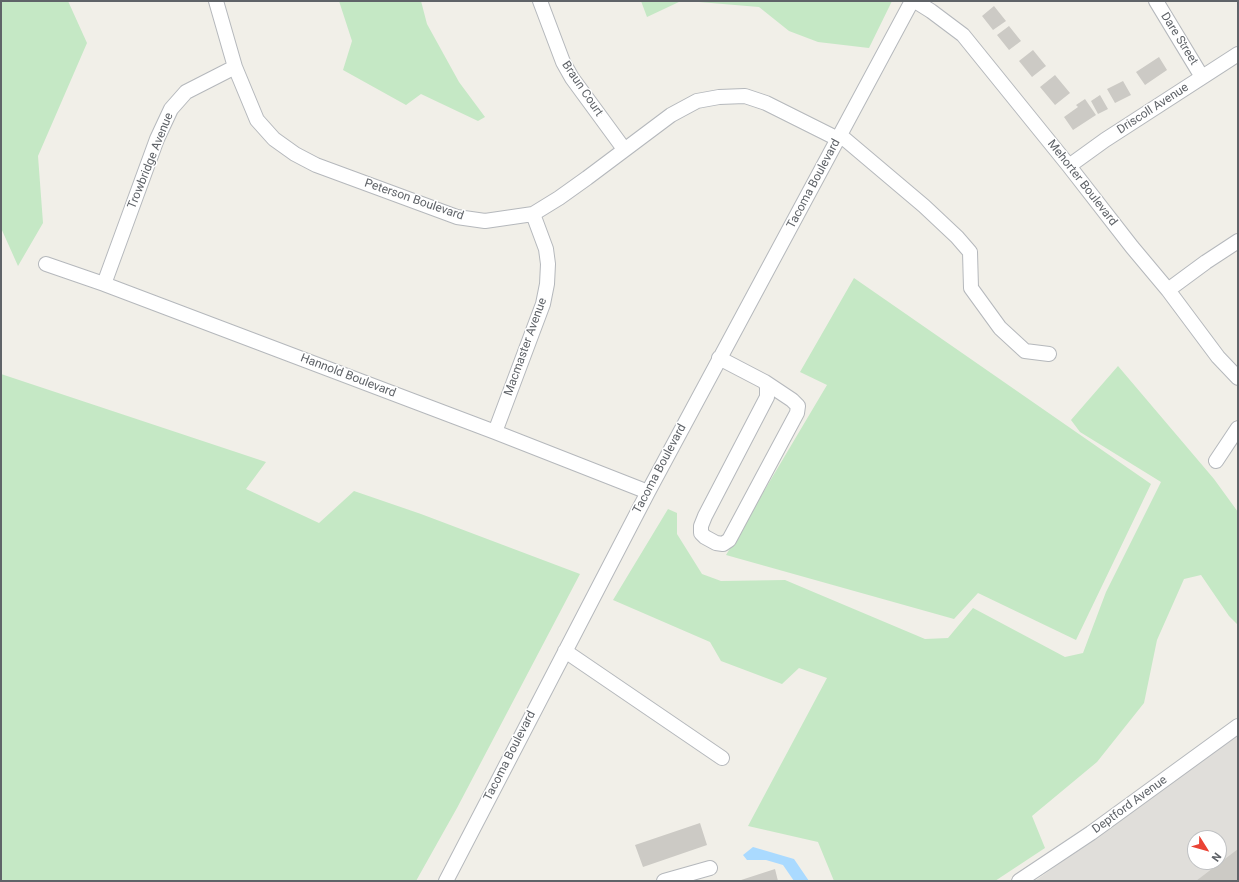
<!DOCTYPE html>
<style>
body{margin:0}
#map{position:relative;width:1239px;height:882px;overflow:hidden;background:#f1efe8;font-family:Roboto,sans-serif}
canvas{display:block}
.frame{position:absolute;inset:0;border:2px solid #5f6368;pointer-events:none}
.north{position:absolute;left:1187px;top:830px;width:40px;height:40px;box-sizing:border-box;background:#fff;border:1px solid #bfc1c3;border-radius:50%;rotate:127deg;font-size:11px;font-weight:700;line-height:16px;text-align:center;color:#5f6368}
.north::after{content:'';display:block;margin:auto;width:14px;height:18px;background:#ea4335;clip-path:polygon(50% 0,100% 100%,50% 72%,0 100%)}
</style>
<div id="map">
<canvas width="1239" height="882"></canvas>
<div class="frame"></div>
<div class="north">N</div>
</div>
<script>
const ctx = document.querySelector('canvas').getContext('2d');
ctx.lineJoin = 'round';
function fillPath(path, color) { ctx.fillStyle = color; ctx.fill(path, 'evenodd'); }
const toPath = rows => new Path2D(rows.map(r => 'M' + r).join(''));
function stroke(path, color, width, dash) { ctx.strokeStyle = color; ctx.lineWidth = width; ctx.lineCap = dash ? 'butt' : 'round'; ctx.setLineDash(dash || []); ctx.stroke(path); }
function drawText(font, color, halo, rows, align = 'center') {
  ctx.font = font + ' Roboto,sans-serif'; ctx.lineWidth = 3; ctx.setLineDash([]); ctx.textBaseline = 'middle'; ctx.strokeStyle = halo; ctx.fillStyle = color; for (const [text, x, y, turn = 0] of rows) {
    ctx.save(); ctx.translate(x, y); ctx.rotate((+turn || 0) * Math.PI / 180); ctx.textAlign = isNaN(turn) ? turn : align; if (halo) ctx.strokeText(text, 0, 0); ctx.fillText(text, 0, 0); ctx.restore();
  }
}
fillPath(toPath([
 [1238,733,1238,881,1035,881],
 [1195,838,1219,838,1219,862,1195,862]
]), '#e0deda');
fillPath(toPath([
 [1,1,68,1,87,43,38,156,43,223,18,266,1,228],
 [339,1,421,1,427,24,459,82,485,117,478,121,421,94,406,105,343,70,352,41],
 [641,1,681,1,647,17],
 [687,1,892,1,869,48,818,42,789,31,759,7],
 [854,278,1151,484,1076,640,978,593,954,619,726,555,827,385,800,372],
 [1118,366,1214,479,1238,512,1238,625,1229,616,1201,575,1184,579,1157,640,1144,703,1097,762,1032,816,1045,848,995,881,834,881,818,842,748,826,827,678,799,668,782,684,721,661,710,642,613,600,668,509,677,513,677,534,702,574,721,581,785,580,925,639,948,638,973,608,1065,657,1083,653,1106,592,1161,482,1080,432,1071,420],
 [1,374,266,462,246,489,319,523,354,491,421,514,580,574,457,808,416,881,1,881]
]), '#c5e8c5');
fillPath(toPath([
 [753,847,794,859,809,881,794,881,783,865,766,860,747,860,743,855]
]), '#aadaff');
fillPath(toPath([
 [994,6,1006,21,993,30,982,16],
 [1009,26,1021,41,1009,50,997,35],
 [1033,50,1046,66,1032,77,1019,61],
 [1159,57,1167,70,1145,85,1136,72],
 [1055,75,1070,93,1055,105,1040,87],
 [1123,81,1131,95,1115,103,1107,89],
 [1100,95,1108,109,1098,114,1091,101],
 [1085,99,1096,115,1073,130,1064,117,1078,107,1076,105],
 [700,823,707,845,643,867,635,845],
 [1238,849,1238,881,1196,881],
 [775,869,778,881,738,881]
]), '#cccac5');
const minor = toPath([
 [216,1,235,67,257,120,274,139,295,154,316,165,457,217,485,221,533,214,559,198,587,178,671,115,697,101,719,97,745,96,766,103,838,139],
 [540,1,563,62,572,78,624,149],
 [915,1,931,11,963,35,1069,166,1132,247,1168,290,1218,357,1238,378],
 [1156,1,1202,77],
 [840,135,924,206,957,237,970,252,971,288,1000,328,1025,351,1049,354],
 [1069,166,1105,140,1238,54],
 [46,264,104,284,495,432,648,492],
 [104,284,157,139,171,109,186,92,235,67],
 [1168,290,1206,262,1238,241],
 [719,358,765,382,767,387,767,397,705,516,701,526,701,533,705,537,716,543,723,544,729,540,797,413,798,406,792,400,765,382],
 [495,432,543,304,547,284,548,264,546,249,533,214],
 [1216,461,1238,428],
 [565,651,722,758],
 [446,881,648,492,912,1],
 [664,881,710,868],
 [1019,881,1091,833,1238,726]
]);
stroke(minor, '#b5b8bc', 16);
stroke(minor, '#fff', 14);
drawText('12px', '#5f6368', '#fff', [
 ["Dare Street",1179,39,58],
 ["Braun Court",582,89,56],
 ["Driscoll Avenue",1153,109,-33],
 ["Trowbridge Avenue",151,161,-68],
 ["Mehorter Boulevard",1082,183,52],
 ["Tacoma Boulevard",814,184,-62],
 ["Peterson Boulevard",414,200,19],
 ["Macmaster Avenue",526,347,-70],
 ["Hannold Boulevard",348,376,21],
 ["Tacoma Boulevard",660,469,-62],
 ["Tacoma Boulevard",510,756,-63],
 ["Deptford Avenue",1130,805,-36]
]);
</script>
